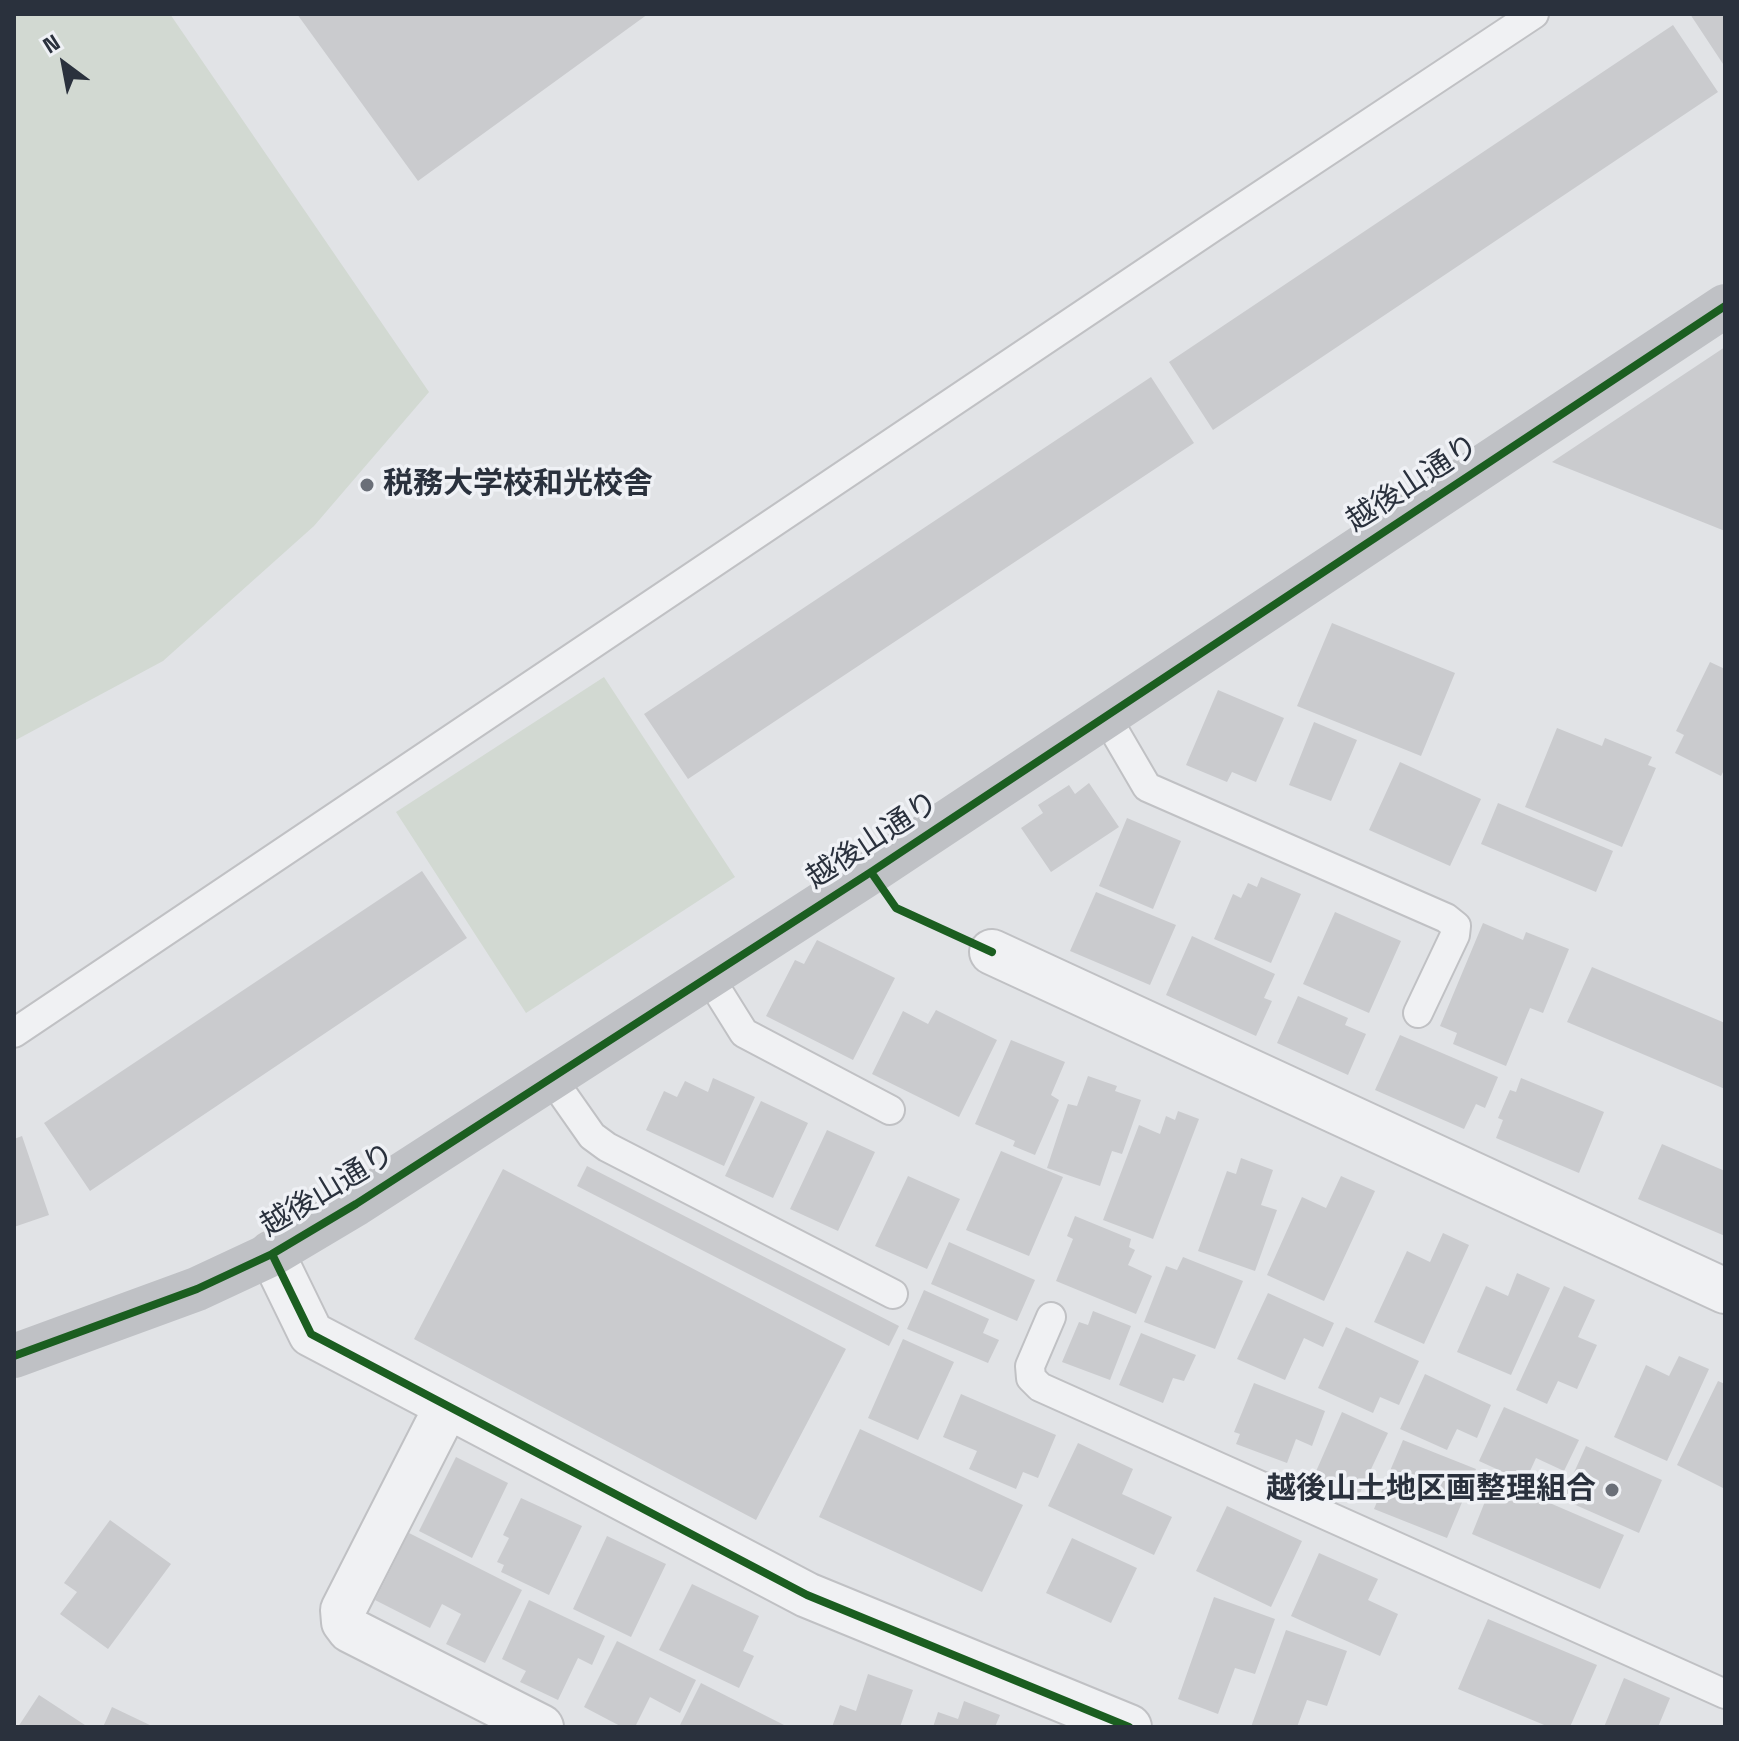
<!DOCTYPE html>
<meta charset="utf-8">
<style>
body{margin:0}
#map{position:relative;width:1739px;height:1741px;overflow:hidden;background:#e1e3e6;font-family:"Space Grotesk",sans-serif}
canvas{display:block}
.frame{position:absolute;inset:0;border:16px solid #2a313d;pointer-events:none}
.north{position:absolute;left:24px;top:24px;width:80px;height:80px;-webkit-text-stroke:6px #eff1f5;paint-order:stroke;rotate:328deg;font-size:22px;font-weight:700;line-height:32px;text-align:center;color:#2a313d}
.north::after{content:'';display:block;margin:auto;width:28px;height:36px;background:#2a313d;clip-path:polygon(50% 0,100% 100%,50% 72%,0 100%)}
</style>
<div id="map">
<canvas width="1739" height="1741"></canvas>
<div class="frame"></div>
<div class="north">N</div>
</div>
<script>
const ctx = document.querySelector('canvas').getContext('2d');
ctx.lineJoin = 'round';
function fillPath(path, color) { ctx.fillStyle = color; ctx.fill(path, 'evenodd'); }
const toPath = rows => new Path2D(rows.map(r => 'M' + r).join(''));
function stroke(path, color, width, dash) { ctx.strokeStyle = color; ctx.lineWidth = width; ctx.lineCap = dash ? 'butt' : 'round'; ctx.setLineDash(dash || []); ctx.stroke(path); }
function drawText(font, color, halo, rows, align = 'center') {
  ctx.font = font + ' "Space Grotesk","Noto Sans JP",sans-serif'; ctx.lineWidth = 7; ctx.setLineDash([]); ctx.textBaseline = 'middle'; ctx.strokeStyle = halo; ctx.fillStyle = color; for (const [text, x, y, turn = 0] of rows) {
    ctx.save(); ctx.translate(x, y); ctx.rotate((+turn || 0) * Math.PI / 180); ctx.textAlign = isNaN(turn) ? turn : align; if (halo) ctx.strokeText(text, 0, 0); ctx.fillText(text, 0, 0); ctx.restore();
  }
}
fillPath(toPath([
 [14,14,170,14,429,392,314,526,163,661,14,741],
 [604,677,735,877,526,1013,396,812]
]), '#d2d9d2');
fillPath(toPath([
 [297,14,648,14,418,181],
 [1690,14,1725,14,1725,67],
 [1673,25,1718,92,1213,430,1169,362],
 [1725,347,1725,531,1552,462],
 [1151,377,1194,443,688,779,644,714],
 [1332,623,1455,673,1421,756,1297,706],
 [1710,662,1725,669,1725,768,1721,776,1675,753,1684,735,1676,731],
 [1218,690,1284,718,1256,782,1232,772,1227,782,1186,765],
 [1314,722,1357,740,1331,801,1289,785],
 [1557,728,1602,746,1605,738,1652,757,1648,765,1656,768,1622,847,1525,807],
 [1400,762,1481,799,1450,866,1369,830],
 [1089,783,1119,827,1051,872,1021,828,1043,813,1038,805,1069,785,1075,794],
 [1498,803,1613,851,1596,892,1481,844],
 [1127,818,1181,841,1153,909,1099,886],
 [422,871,467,938,90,1191,44,1123],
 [1261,877,1301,894,1271,963,1214,939,1233,894,1241,898,1248,883,1257,887],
 [1096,892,1176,925,1150,985,1070,951],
 [1335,912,1401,941,1369,1013,1303,984],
 [1483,923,1523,940,1526,932,1569,949,1543,1013,1530,1008,1506,1066,1453,1044,1457,1033,1440,1026],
 [1192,936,1275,974,1264,998,1272,1001,1256,1036,1166,995],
 [817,940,895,978,853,1060,766,1016,795,960,804,964],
 [1592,967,1725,1023,1725,1089,1567,1022],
 [1298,996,1348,1018,1345,1025,1366,1034,1348,1075,1277,1043],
 [936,1010,997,1040,959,1117,872,1074,903,1011,928,1024],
 [1400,1035,1498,1077,1485,1108,1476,1104,1464,1129,1375,1090],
 [1011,1040,1065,1062,1051,1095,1059,1100,1035,1155,1013,1146,1015,1141,975,1124],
 [1088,1076,1117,1086,1115,1091,1141,1100,1122,1154,1112,1151,1100,1186,1047,1168,1068,1104,1077,1106],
 [713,1078,755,1097,724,1166,646,1130,664,1091,677,1097,685,1081,708,1092],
 [1521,1078,1604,1112,1579,1173,1496,1138,1503,1120,1498,1118,1510,1090,1516,1092],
 [761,1101,808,1123,773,1198,725,1176],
 [1178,1111,1199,1119,1153,1239,1103,1220,1139,1125,1160,1134,1166,1116,1175,1120],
 [827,1130,875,1152,838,1231,790,1209],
 [22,1136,49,1215,14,1227,14,1139],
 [1662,1144,1725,1171,1725,1236,1638,1199],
 [1001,1151,1063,1177,1029,1256,966,1230],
 [1241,1158,1273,1170,1261,1205,1277,1210,1255,1271,1198,1251,1227,1171,1236,1174],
 [587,1166,899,1326,889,1346,577,1186],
 [503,1169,846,1349,756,1520,414,1339],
 [908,1176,960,1199,927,1269,875,1246],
 [1341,1176,1375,1191,1324,1301,1267,1275,1302,1197,1326,1208],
 [1075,1216,1131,1239,1129,1247,1135,1250,1128,1265,1152,1276,1136,1314,1056,1281,1073,1239,1067,1236],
 [1443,1233,1469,1245,1424,1344,1374,1322,1407,1251,1430,1262],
 [949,1242,1035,1280,1017,1321,931,1284],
 [1183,1257,1243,1281,1215,1349,1144,1322,1166,1266,1177,1270],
 [1517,1273,1550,1288,1511,1375,1457,1352,1486,1286,1508,1296],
 [1564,1286,1595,1300,1578,1337,1597,1345,1577,1389,1558,1381,1547,1404,1516,1390],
 [924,1290,989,1319,983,1333,999,1340,988,1363,907,1329],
 [1268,1293,1334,1323,1323,1347,1304,1338,1285,1380,1237,1359],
 [1093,1311,1131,1326,1110,1380,1062,1362,1079,1322,1088,1325],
 [1346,1327,1419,1361,1399,1405,1380,1397,1373,1413,1318,1388],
 [1141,1333,1196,1355,1184,1381,1173,1378,1163,1403,1119,1385],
 [903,1339,954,1362,918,1440,868,1418],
 [1679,1356,1709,1369,1667,1461,1614,1437,1646,1365,1669,1376],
 [1425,1374,1491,1405,1477,1438,1457,1429,1447,1450,1400,1429],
 [1718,1381,1725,1384,1725,1489,1677,1465],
 [1254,1383,1325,1411,1312,1446,1296,1439,1287,1463,1236,1444,1240,1434,1234,1432],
 [961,1394,1056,1435,1038,1478,1023,1472,1016,1489,969,1469,977,1451,943,1437],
 [1504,1407,1579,1440,1564,1471,1536,1458,1525,1482,1479,1461],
 [1342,1412,1388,1433,1358,1497,1314,1476],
 [860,1429,1023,1505,982,1592,819,1517],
 [1403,1440,1476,1469,1447,1538,1374,1509],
 [1078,1443,1133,1469,1122,1494,1172,1517,1154,1555,1048,1506],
 [1586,1446,1662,1480,1639,1533,1562,1499],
 [456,1457,508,1483,472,1558,419,1531],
 [1494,1479,1624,1535,1600,1589,1472,1534],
 [521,1498,582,1526,549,1595,501,1572,504,1565,497,1562,509,1538,503,1535],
 [1227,1506,1302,1541,1271,1607,1196,1571],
 [110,1520,171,1564,108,1649,60,1614,77,1592,64,1583],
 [409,1533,522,1590,485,1663,446,1644,461,1614,442,1604,430,1628,375,1600],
 [607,1536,666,1564,631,1637,573,1609],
 [1072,1538,1137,1568,1111,1623,1046,1593],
 [1319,1553,1378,1579,1368,1600,1398,1614,1380,1656,1291,1616],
 [692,1584,759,1616,743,1651,754,1656,739,1688,659,1650],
 [1214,1597,1275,1619,1255,1674,1235,1668,1218,1714,1178,1699],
 [529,1600,605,1636,592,1665,578,1658,558,1700,520,1682,526,1671,502,1659],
 [1488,1619,1597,1665,1570,1727,1549,1727,1458,1689],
 [1286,1630,1347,1651,1327,1706,1307,1700,1297,1727,1251,1727],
 [617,1641,696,1680,680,1713,650,1697,635,1727,622,1727,584,1707],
 [868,1674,913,1690,900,1727,832,1727,840,1705,856,1711],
 [1624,1678,1670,1698,1658,1727,1604,1727],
 [701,1683,788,1727,679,1727],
 [39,1695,88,1727,18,1727],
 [964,1701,1000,1715,995,1727,933,1727,938,1712,958,1719],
 [112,1707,154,1727,103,1727]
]), '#cacbce');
const lane = toPath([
 [1105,715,1147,787,1446,918,1456,926,1455,935,1418,1013],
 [709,977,744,1033,890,1110],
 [14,1033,1213,227,1534,14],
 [552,1079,592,1136,607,1147,893,1294],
 [1051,1317,1030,1366,1031,1378,1040,1387,1725,1694]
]);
const street = toPath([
 [992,952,1725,1291],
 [272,1254,311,1334,807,1595,1129,1727],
 [447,1406,343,1610,344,1622,350,1630,541,1727]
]);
stroke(lane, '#c0c1c4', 32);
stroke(street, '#c0c1c4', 48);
stroke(lane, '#f0f1f3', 28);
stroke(street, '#f0f1f3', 44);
stroke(toPath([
 [14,1356,197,1289,272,1254,356,1204,871,872,1725,306]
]), '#bfc1c5', 44);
stroke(toPath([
 [871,872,896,908,992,952],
 [272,1254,311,1334,807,1595,1129,1727],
 [14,1356,197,1289,272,1254,356,1204,871,872,1725,306]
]), '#1b5e20', 8);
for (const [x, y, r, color] of [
 [367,485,8,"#6a6f78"],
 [1612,1490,8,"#6a6f78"]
]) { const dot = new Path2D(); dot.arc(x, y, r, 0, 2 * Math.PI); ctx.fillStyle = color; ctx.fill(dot); stroke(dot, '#eff1f5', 3); }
drawText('30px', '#2a313d', '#eff1f5', [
 ["越後山通り",1413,484,-33],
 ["越後山通り",873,841,-33],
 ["越後山通り",328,1191,-31]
]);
drawText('bold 30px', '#2a313d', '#eff1f5', [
 ["税務大学校和光校舎",383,485],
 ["越後山土地区画整理組合",1596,1490,"right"]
], 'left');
</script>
